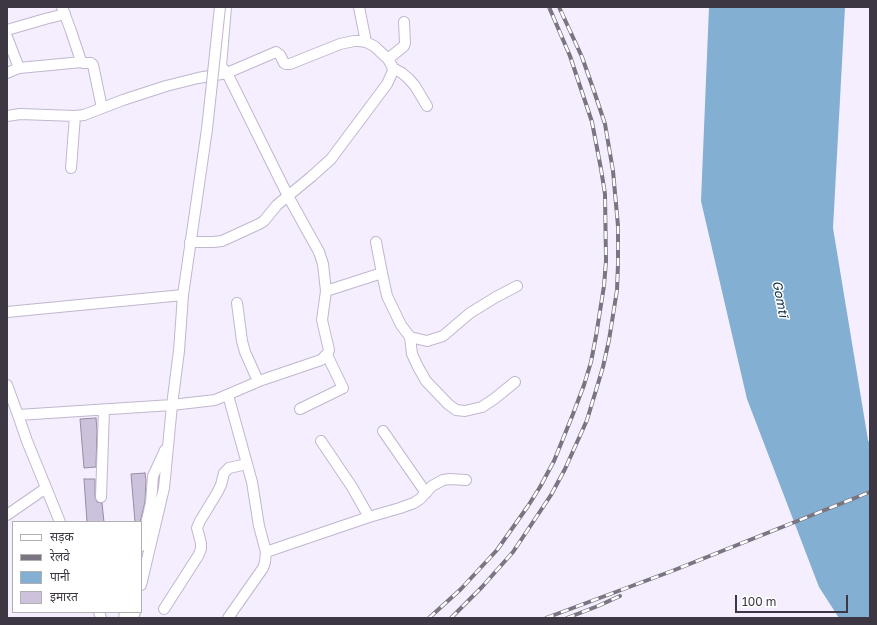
<!DOCTYPE html>
<meta charset="utf-8">
<style>
body{margin:0}
#map{position:relative;width:877px;height:625px;overflow:hidden;background:#f5eefe;font-family:"Golos Text","Noto Sans Devanagari",sans-serif}
canvas{display:block}
.frame{position:absolute;inset:0;border:8px solid #3c3742;pointer-events:none}
.legend{position:absolute;left:12px;top:521px;width:130px;height:92px;box-sizing:border-box;background:#fff;border:1px solid #b1afb3;margin:0;padding:5px 7px;list-style:none;font-size:12px;color:#3c3742}
.legend li{display:flex;align-items:center;gap:8px;height:20px}
.legend b{width:20px;border:1px solid #b1afb3}
.scale{position:absolute;left:735px;top:595px;width:113px;height:18px;box-sizing:border-box;border:2px solid #3c3742;border-top:0;padding-left:5px;font-size:12px;line-height:14px;white-space:nowrap;color:#3c3742;-webkit-text-stroke:3px #fff;paint-order:stroke}
</style>
<div id="map">
<canvas width="877" height="625"></canvas>
<div class="frame"></div>
<ul class="legend">
<li><b style="height:5px;background:#fff"></b>सड़क</li>
<li><b style="height:5px;background:#7a7581"></b>रेलवे</li>
<li><b style="height:11px;background:#83afd2"></b>पानी</li>
<li><b style="height:11px;background:#cdc2db"></b>इमारत</li>
</ul>
<div class="scale">100 m</div>
</div>
<script>
const ctx = document.querySelector('canvas').getContext('2d');
ctx.lineJoin = 'round';
function fillPath(path, color) { ctx.fillStyle = color; ctx.fill(path, 'evenodd'); }
const toPath = rows => new Path2D(rows.map(r => 'M' + r).join(''));
function stroke(path, color, width, dash) { ctx.strokeStyle = color; ctx.lineWidth = width; ctx.lineCap = dash ? 'butt' : 'round'; ctx.setLineDash(dash || []); ctx.stroke(path); }
function drawText(font, color, halo, rows, align = 'center') {
  ctx.font = font + ' "Golos Text",sans-serif'; ctx.lineWidth = 3; ctx.setLineDash([]); ctx.textBaseline = 'middle'; ctx.strokeStyle = halo; ctx.fillStyle = color; for (const [text, x, y, turn = 0] of rows) {
    ctx.save(); ctx.translate(x, y); ctx.rotate((+turn || 0) * Math.PI / 180); ctx.textAlign = isNaN(turn) ? turn : align; if (halo) ctx.strokeText(text, 0, 0); ctx.fillText(text, 0, 0); ctx.restore();
  }
}
fillPath(toPath([
 [709,7,845,7,833,228,868,440,870,444,870,618,839,618,819,587,747,399,701,201]
]), '#83afd2');
const building = toPath([
 [96,418,97,430,96,467,84,468,80,419,96,418],
 [145,473,146,481,145,502,140,522,135,522,131,474,145,473],
 [84,479,95,479,95,497,97,502,102,503,104,522,87,522,84,479]
]);
fillPath(building, '#cdc2db');
stroke(building, '#968ca4', 1);
const minor = toPath([
 [62,7,71,31,81,61,83,63,91,63,93,65,102,108],
 [359,7,366,42],
 [7,30,45,19,65,14],
 [7,37,19,68],
 [388,59,404,46,405,43,404,22],
 [393,68,402,73,409,79,415,86,427,106],
 [7,73,19,68,82,62],
 [7,116,20,114,75,116,84,115,123,100,166,86,198,78,227,73,276,52,280,55,284,63,286,64,290,64,340,44,354,41,359,41,366,42,374,46,388,59,392,66,393,71,387,84,331,159,311,177,277,205,264,221,259,224,222,241,213,242,190,242],
 [71,168,75,116],
 [376,242,382,273,387,296,401,325,410,337,427,341,443,336,470,313,496,297,517,286],
 [326,291,382,273],
 [237,303,242,341,245,352,258,381],
 [7,312,183,295],
 [410,337,412,354,418,367,426,381,448,404,456,410,465,411,482,407,494,399,515,382],
 [7,385,18,415,27,441,60,522],
 [228,395,252,482,259,526,266,552,265,562,263,568,228,618],
 [300,409,343,388,327,355,328,353],
 [18,415,172,405,215,400,262,380,321,360,328,353,329,350,322,320,326,291,323,264,319,252,288,196,227,73,221,66,226,7],
 [383,431,426,493],
 [321,441,352,487,369,517],
 [101,497,104,410],
 [7,515,46,488],
 [141,546,151,503,153,476,165,450],
 [266,552,369,517,400,508,414,503,420,499,432,486,443,480,450,479,466,480],
 [141,585,164,488,172,405,179,351,183,295,207,129,211,92],
 [164,609,198,556,201,549,201,543,197,528,200,521,217,493,221,485,224,473,229,468,247,464],
 [99,612,101,618],
 [124,618,125,612],
 [133,618,135,612]
]);
stroke(minor, '#c1b6d0', 12);
stroke(minor, '#fff', 10);
const rail = toPath([
 [429,618,461,589,497,550,528,506,540,487,554,461,573,414,584,385,591,362,596,336,604,286,606,261,605,194,601,169,592,122,570,56,549,7],
 [451,618,482,587,513,552,551,495,565,469,587,420,603,367,609,340,617,290,618,264,618,226,613,171,605,124,594,91,582,57,559,7],
 [546,618,672,571,870,492],
 [567,618,598,606,620,596]
]);
stroke(rail, '#7a7581', 4);
stroke(rail, '#fff', 2.5, [8]);
const minorBridge = toPath([
 [211,92,220,7]
]);
stroke(minorBridge, '#c1b6d0', 12, []);
stroke(minorBridge, '#fff', 10);
drawText('italic 13px', '#10324b', '#fff', [
 ["Gomtī",780,299,79]
]);
</script>
